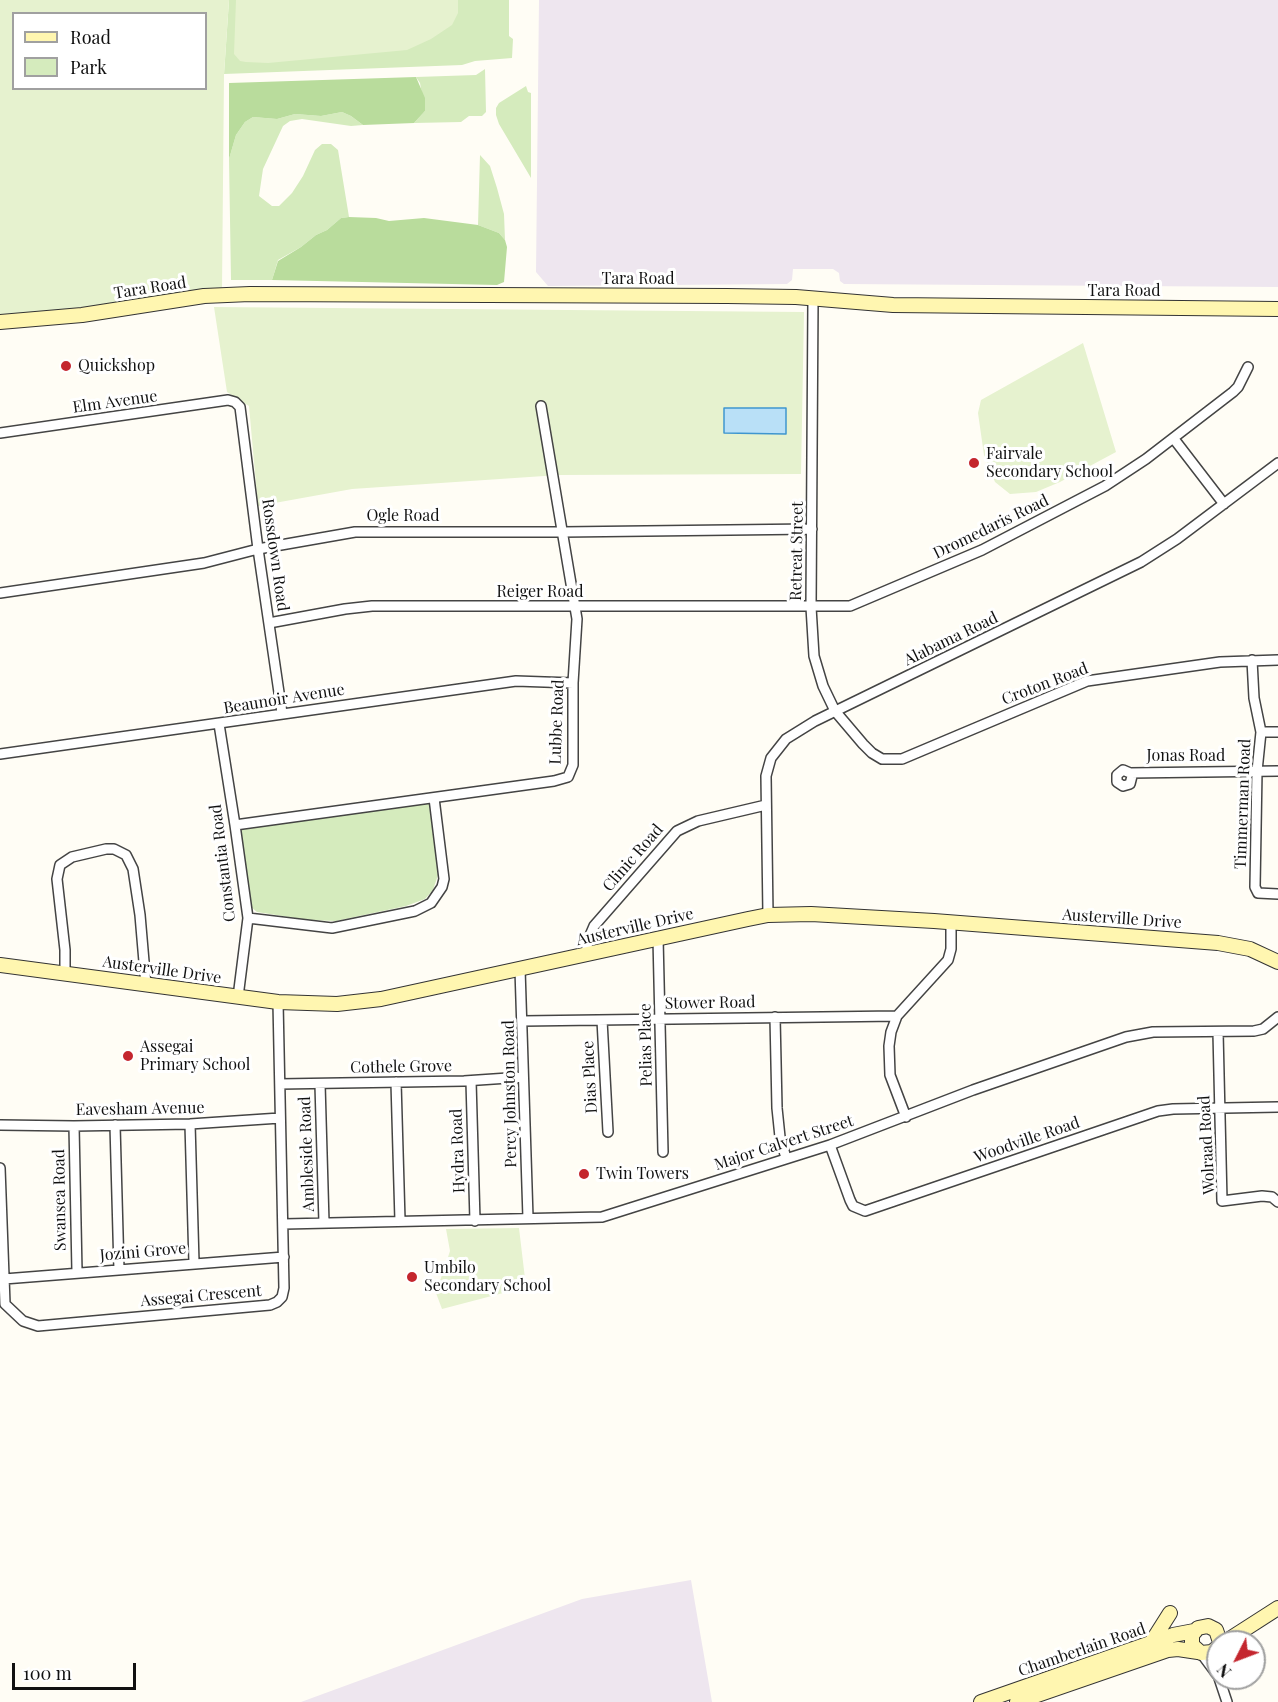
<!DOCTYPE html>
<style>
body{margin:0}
#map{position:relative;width:1278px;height:1702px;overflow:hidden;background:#fffdf5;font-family:"Playfair Display",serif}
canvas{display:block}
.legend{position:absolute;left:12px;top:12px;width:195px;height:78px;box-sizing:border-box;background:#fff;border:2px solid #a0a0a0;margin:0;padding:8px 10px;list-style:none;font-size:18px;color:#111}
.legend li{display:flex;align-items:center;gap:12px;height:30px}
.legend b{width:30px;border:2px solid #a0a0a0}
.north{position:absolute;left:1206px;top:1630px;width:60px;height:60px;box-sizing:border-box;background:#fff;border:2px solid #a0a0a0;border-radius:50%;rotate:228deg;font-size:16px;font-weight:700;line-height:24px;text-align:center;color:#111}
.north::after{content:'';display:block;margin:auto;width:21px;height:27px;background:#c4262e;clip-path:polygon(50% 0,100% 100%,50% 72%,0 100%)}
.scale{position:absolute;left:12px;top:1663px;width:124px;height:27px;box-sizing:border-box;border:3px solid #111;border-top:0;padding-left:8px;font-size:18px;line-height:21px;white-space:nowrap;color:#111;-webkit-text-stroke:4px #fff;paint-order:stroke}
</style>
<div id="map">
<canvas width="1278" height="1702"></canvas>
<ul class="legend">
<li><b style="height:8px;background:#fff6b0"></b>Road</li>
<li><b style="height:16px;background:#d5ebbd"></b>Park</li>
</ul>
<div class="north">N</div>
<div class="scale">100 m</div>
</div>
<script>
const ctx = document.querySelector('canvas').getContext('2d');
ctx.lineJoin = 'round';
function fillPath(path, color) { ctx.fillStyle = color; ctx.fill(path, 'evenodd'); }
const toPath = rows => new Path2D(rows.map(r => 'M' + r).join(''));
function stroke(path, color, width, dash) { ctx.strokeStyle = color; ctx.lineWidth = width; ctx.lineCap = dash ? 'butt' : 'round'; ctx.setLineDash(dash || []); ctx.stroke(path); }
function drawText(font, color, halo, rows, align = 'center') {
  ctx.font = font + ' "Playfair Display",serif'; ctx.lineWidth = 6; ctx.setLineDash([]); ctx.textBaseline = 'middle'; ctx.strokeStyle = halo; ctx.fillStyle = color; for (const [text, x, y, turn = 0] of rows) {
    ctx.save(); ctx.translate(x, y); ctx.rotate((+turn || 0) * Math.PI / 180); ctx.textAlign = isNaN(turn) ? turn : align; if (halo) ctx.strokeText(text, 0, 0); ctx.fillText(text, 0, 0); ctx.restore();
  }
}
fillPath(toPath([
 [539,0,1278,0,1278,287,844,284,840,281,839,273,833,269,793,269,792,280,787,284,548,286,536,272],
 [691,1580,712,1702,301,1702,582,1599]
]), '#eee6ef');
fillPath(toPath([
 [229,0,509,0,509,36,513,39,512,58,475,61,462,65,224,74],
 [485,69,486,112,482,116,469,116,461,122,414,123,425,111,420,83,416,77,476,75],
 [526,86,528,92,531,93,531,178,499,124,496,115,496,108,499,103],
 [342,112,351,116,363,125,351,126,302,119,290,121,283,126,263,169,259,196,272,206,279,206,292,193,303,176,315,150,322,144,331,144,338,150,349,217,341,218,327,230,316,235,301,247,278,260,272,280,231,280,229,159,236,135,245,122,253,117,277,119,295,114,321,116],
 [480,155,490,166,497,188,504,214,505,240,499,233,478,225],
 [429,802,438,875,433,890,425,899,406,906,336,921,308,920,257,912,251,907,239,832,246,827]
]), '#d5ebbd');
fillPath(toPath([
 [416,77,425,98,425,111,414,123,363,125,351,116,342,112,321,116,295,114,277,119,253,117,245,122,236,135,229,159,229,83],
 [349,217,376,218,389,221,424,218,478,225,499,233,505,240,507,247,504,282,497,285,272,280,278,261,301,247,316,235,327,230,341,218]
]), '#b9dc9c');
fillPath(toPath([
 [0,0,229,0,224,74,222,289,0,321],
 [14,14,206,14,206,88,14,88],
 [236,0,458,0,458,13,452,25,431,39,407,50,268,63,246,62,240,61,234,54],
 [214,307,804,312,801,474,559,475,352,489,258,506,249,406,227,392],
 [1083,343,1116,452,1060,482,1036,492,1010,494,995,482,984,455,978,413,981,400],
 [519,1228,526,1287,442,1309,436,1293,450,1251,446,1229]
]), '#e6f2cf');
const water = toPath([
 [724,408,786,408,786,434,724,433,724,408]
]);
fillPath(water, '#b9e0f7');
stroke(water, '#3f96cf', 1.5);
const street = toPath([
 [813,299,811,607,814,656,823,686,835,711,863,744,872,753,882,759,902,759,1087,681,1220,662,1278,660],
 [0,433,228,400,235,402,240,407,258,549,282,713],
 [1174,439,1224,504],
 [0,593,204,563,258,549,355,532,563,532,812,529],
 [269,623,345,609,372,606,850,606,982,550,1105,486,1146,459,1233,392,1238,387,1248,367],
 [1252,660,1254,698,1261,732,1257,771,1255,887,1258,893,1278,894],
 [219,724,235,825,248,918,238,997],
 [1261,732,1278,732],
 [0,754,516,681,573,683],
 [1130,773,1132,776,1130,784,1123,786,1117,782,1117,775,1123,770,1130,773,1278,771],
 [235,825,554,781,568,777,573,765,573,683,577,619,541,406],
 [768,915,766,776,771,758,786,739,815,721,1141,562,1177,539,1278,463],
 [248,918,332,928,415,911,431,903,442,887,444,879,434,798],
 [658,938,663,1152],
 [586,954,588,940,594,926,677,831,698,821,766,805],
 [520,969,528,1218],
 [65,974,65,950,57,879,60,865,72,857,106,849,114,849,126,855,133,869,140,915,146,985],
 [775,1017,777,1108,780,1137,786,1158],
 [602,1020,608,1132],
 [523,1021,897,1016],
 [1218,1032,1222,1201,1262,1196,1272,1197,1278,1202],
 [471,1081,475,1221],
 [396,1082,400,1221],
 [280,1084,464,1081,523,1077],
 [320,1084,324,1223],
 [906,1117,890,1075,889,1046,891,1032,897,1016,948,960,951,949,951,922],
 [190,1124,194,1263],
 [0,1125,74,1126,190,1124,280,1118],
 [115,1125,119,1270],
 [74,1126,77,1272],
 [830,1145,850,1200,853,1206,865,1211,1158,1111,1173,1109,1278,1107],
 [0,1168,5,1304,23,1321,38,1326,270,1305,277,1302,282,1297,284,1288,278,1002],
 [284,1224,602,1217,830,1145,973,1090,1126,1037,1153,1032,1254,1031,1263,1029,1278,1017],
 [4,1279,284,1257],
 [1201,1653,1218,1676],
 [1219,1678,1227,1702]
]);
const secondary = toPath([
 [0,322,82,315,204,296,250,294,727,296,796,297,893,305,1278,309],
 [0,965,278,1002,337,1004,381,999,748,919,768,915,811,914,934,921,1218,943,1250,949,1278,962],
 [1225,1642,1278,1608],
 [1151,1643,1170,1613],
 [1218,1647,1212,1652,1201,1653,1192,1645,1192,1635,1198,1628,1208,1626,1216,1630,1220,1642],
 [981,1702,1173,1635,1194,1631],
 [1017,1702,1168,1650,1178,1649,1198,1652]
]);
stroke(street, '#444', 12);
stroke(secondary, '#333', 16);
stroke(street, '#fff', 9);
stroke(secondary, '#fff6b0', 14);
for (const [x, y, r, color] of [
 [66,366,6,"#c4262e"],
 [974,463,6,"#c4262e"],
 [128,1056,6,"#c4262e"],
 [584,1174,6,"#c4262e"],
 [412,1277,6,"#c4262e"]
]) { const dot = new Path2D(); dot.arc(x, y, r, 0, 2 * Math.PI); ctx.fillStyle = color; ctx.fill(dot); stroke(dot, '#fff', 2); }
drawText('16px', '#111', '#fff', [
 ["Tara Road",638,279],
 ["Tara Road",150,288,-9],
 ["Tara Road",1124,291],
 ["Elm Avenue",115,402,-8],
 ["Ogle Road",403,516],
 ["Dromedaris Road",991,527,-26],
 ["Retreat Street",797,551,-89],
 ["Rossdown Road",275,555,82],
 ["Reiger Road",540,592],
 ["Alabama Road",951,639,-26],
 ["Croton Road",1045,684,-21],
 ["Beaunoir Avenue",284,699,-9],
 ["Lubbe Road",557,722,-88],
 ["Jonas Road",1186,756],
 ["Timmerman Road",1243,804,-88],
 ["Clinic Road",633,858,-49],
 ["Constantia Road",223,863,-97],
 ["Austerville Drive",1122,919,4],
 ["Austerville Drive",635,927,-13],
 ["Austerville Drive",162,970,8],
 ["Stower Road",710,1003,-1],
 ["Pelias Place",646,1045,-91],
 ["Cothele Grove",401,1067,-1],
 ["Dias Place",590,1077,-93],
 ["Percy Johnston Road",510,1094,-91],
 ["Eavesham Avenue",140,1109,-1],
 ["Woodville Road",1027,1140,-19],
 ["Major Calvert Street",784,1143,-18],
 ["Wolraad Road",1207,1145,-93],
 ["Hydra Road",458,1151,-92],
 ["Ambleside Road",307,1154,-92],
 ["Swansea Road",60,1200,-91],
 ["Jozini Grove",143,1252,-5],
 ["Assegai Crescent",201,1296,-5],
 ["Chamberlain Road",1082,1650,-19]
]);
drawText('16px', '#111', '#fff', [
 ["Quickshop",78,366],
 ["Fairvale",986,454],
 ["Secondary School",986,472],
 ["Assegai",140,1047],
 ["Primary School",140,1065],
 ["Twin Towers",596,1174],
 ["Umbilo",424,1268],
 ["Secondary School",424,1286]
], 'left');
</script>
